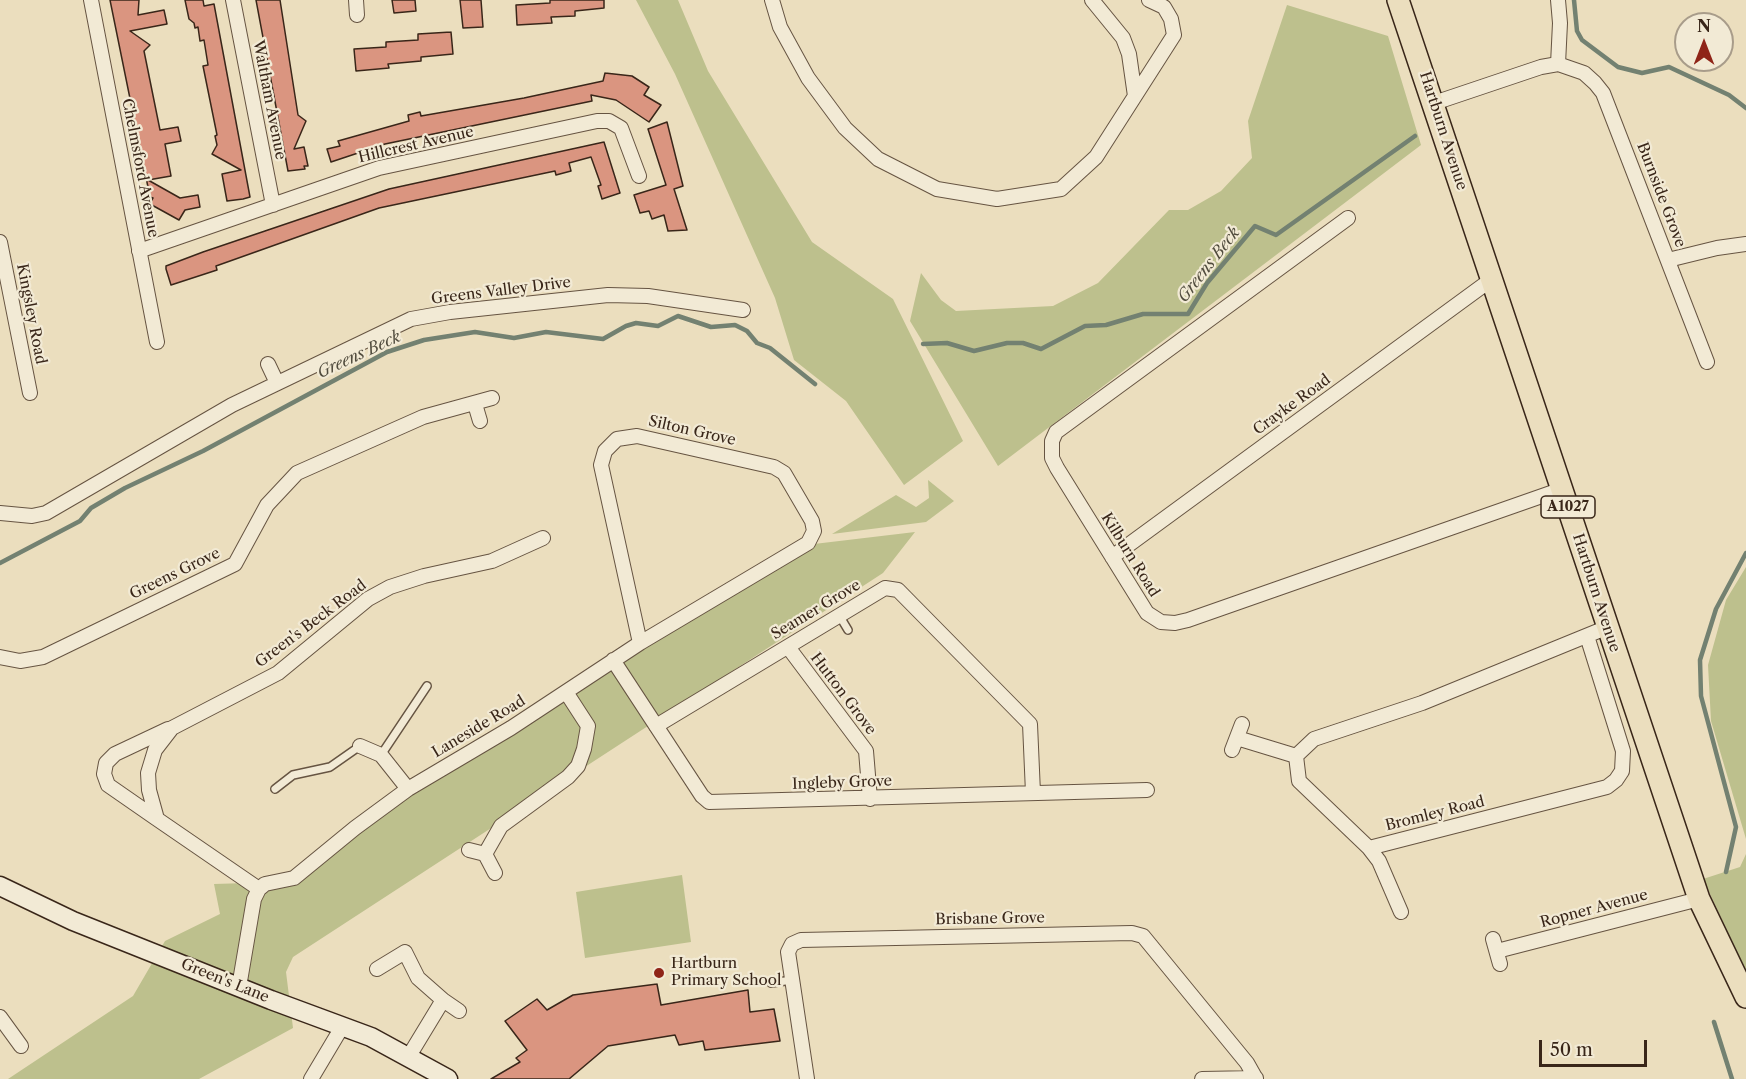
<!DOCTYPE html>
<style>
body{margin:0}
#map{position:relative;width:1746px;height:1079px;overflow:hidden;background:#ebdebe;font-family:"Libre Caslon Text",serif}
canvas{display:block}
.north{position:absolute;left:1674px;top:12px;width:60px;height:60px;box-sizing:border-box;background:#f2ead5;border:2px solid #a89c8a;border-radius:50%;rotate:0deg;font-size:16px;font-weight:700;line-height:24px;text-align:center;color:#392619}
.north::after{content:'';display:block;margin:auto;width:21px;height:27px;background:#8f2418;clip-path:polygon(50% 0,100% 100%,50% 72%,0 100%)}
.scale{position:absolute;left:1539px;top:1040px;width:108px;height:27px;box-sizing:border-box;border:3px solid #392619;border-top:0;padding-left:8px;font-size:18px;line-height:21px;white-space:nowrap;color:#392619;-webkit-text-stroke:4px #f2ead5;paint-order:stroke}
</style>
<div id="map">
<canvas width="1746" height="1079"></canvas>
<div class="north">N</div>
<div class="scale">50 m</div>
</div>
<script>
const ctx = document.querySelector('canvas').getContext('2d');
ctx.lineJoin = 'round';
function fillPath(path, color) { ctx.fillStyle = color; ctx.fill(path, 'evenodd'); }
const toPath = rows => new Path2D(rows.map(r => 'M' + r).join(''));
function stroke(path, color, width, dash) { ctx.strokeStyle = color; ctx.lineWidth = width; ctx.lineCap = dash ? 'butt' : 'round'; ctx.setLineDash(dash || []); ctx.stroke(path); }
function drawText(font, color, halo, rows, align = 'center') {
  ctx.font = font + ' "Libre Caslon Text",serif'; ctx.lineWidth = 4.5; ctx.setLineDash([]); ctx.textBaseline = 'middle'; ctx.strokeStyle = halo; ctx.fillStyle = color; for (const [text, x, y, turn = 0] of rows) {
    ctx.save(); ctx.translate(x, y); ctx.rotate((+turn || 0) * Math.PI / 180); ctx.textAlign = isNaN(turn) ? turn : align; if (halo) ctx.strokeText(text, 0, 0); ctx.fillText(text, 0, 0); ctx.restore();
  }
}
fillPath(toPath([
 [636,0,678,0,708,71,812,242,893,299,963,441,904,485,846,401,794,360,775,298,675,74],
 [1287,5,1388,36,1421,145,998,466,910,321,921,273,941,300,956,311,1053,306,1098,283,1169,210,1188,210,1221,191,1252,158,1248,121],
 [928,480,954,501,926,522,832,534,896,495,916,507,929,498],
 [915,532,883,573,293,957,286,972,293,1028,199,1079,8,1079,133,996,165,941,220,914,214,884,281,882,280,878,412,788,814,544],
 [1746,567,1746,839,1711,721,1708,665,1726,600],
 [1746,854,1746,971,1703,879,1740,867],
 [682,875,691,942,585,958,576,892]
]), '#bdc08d');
stroke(toPath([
 [1574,0,1577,31,1582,40,1618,67,1642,73,1669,67,1729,95,1746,108],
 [923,344,947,343,974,351,1007,343,1023,343,1041,349,1085,326,1106,325,1143,314,1188,314,1207,283,1255,226,1276,235,1415,136],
 [0,563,80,521,91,508,125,488,203,451,387,352,424,340,475,332,514,338,546,332,603,339,626,326,636,323,658,326,678,316,711,327,735,325,747,331,757,343,770,348,815,384],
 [1726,872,1736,827,1701,696,1700,660,1716,609,1746,553],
 [1714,1022,1732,1079]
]), '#738171', 4.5);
const building = toPath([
 [110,0,139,0,138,15,164,10,167,24,130,31,150,45,144,51,160,130,178,127,181,141,165,144,171,176,148,180,180,198,198,195,200,207,185,210,179,220,150,204,153,198,150,197,110,0],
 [185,0,203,0,204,6,214,4,250,197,243,199,227,201,222,174,241,170,212,154,217,145,215,136,217,135,203,66,208,65,204,40,200,41,198,27,195,28,194,23,189,19,185,0],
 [256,0,280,0,298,115,306,121,294,149,304,147,308,166,304,166,305,169,288,171,256,0],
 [392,0,415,0,416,11,394,13,392,0],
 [460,0,481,0,483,27,463,28,460,0],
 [550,0,604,0,604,8,575,11,575,16,551,17,552,23,517,25,516,5,550,3,550,0],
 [451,32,453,54,421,57,421,61,388,64,389,68,356,71,354,49,386,47,386,42,418,40,418,34,451,32],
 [605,73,632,76,649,87,644,95,661,105,649,122,616,100,591,95,592,101,385,144,331,162,327,149,340,146,338,141,409,121,408,115,420,112,421,116,524,98,603,81,605,73],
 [667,122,683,186,674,189,687,230,668,231,664,215,652,219,649,211,640,213,634,195,666,185,648,129,667,122],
 [604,142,620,193,602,199,598,186,601,185,591,157,569,163,571,171,556,175,555,171,379,208,216,266,217,270,171,285,166,269,166,266,203,252,389,189,604,142],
 [657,984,661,1005,748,990,750,1012,774,1009,780,1041,705,1050,703,1041,679,1045,675,1035,608,1046,569,1079,491,1079,520,1062,516,1058,527,1050,505,1021,537,999,547,1010,573,995,657,984]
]);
fillPath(building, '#da9580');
stroke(building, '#392619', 1.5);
const lane = toPath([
 [839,615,848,630],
 [381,755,427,686],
 [275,789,293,775,330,767,360,746],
 [771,983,792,980]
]);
const street = toPath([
 [91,0,157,342],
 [233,0,273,205],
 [356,0,357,15],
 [772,0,780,27,808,78,845,128,878,159,937,189,997,199,1061,189,1096,157,1174,35,1171,19,1164,7,1149,0],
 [1092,0,1123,38,1129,54,1135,96],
 [1558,64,1560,23,1558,0],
 [1434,103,1541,67,1558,64,1584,73,1595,83,1603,93,1707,362],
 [1348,218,1056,432,1052,441,1052,458,1057,468,1147,613,1161,622,1175,623,1188,620,1562,489],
 [0,242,30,393],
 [139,251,379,168,597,121,609,121,621,128,639,176],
 [1668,260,1717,248,1746,244],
 [268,364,277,383],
 [475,404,480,421],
 [0,513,32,516,46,513,232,405,411,319,450,312,608,295,648,296,743,310],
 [1112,557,1492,279],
 [1587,636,1623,751,1622,771,1616,780,1607,787,1369,848,1299,781,1296,756,1314,739,1422,703,1608,627],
 [788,647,866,751,870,799],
 [0,657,20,661,43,657,235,564,267,505,297,473,423,417,492,398],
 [613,660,702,796,709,802,1147,790],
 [656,726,885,588,898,590,1030,724,1033,793],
 [1237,738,1296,756],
 [360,746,381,755,408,789],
 [1232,750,1242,724],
 [157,819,108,785,104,774,106,763,115,754,168,729],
 [1369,848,1379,861,1401,912],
 [469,850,485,854],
 [495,873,485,854,501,826,568,777,578,766,584,749,588,726,566,692],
 [259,889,157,819,149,790,148,773,155,750,172,728,278,673,368,599,390,587,424,576,492,561,543,538],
 [1493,939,1500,964],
 [1497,951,1699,899],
 [377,969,405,952,418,978,443,1000,409,1056],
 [239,987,254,899,259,889,265,884,294,878,355,828,408,789,511,728,640,643,808,543,814,531,812,521,784,473,774,467,637,436,617,439,605,451,601,465,640,643],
 [443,1000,459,1011],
 [0,1017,21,1046],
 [311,1079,342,1027],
 [807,1079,788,952,792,944,801,940,1132,933,1143,936,1247,1063,1256,1079],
 [1202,1079,1256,1078]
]);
const secondary = toPath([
 [0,886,73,921,271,1000,371,1037,448,1079]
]);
const primary = toPath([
 [1398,0,1699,899,1746,997]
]);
stroke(lane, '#665442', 10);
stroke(street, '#665442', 16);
stroke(secondary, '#392619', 21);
stroke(primary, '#392619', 24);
stroke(lane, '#f2ead5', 7);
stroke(street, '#f2ead5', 14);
stroke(secondary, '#f2ead5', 18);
stroke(primary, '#ebdebe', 21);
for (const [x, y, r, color] of [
 [659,973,6,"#8f2418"]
]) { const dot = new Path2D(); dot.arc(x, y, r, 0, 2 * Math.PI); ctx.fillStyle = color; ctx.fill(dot); stroke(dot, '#f2ead5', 2); }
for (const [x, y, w] of [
 [1568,507,54]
]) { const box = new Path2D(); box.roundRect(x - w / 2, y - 11, w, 22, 4.5); ctx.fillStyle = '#f2ead5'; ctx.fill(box); stroke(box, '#392619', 1.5); }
drawText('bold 14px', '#392619', null, [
 ["A1027",1568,507]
]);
drawText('15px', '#392619', '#f2ead5', [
 ["Waltham Avenue",269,100,79],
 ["Hartburn Avenue",1443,131,72],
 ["Hillcrest Avenue",416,145,-13],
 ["Chelmsford Avenue",140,168,79],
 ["Burnside Grove",1661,195,69],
 ["Greens Valley Drive",501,291,-7],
 ["Kingsley Road",31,314,79],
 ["Crayke Road",1292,405,-36],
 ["Silton Grove",692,431,13],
 ["Kilburn Road",1130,555,58],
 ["Greens Grove",175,574,-26],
 ["Hartburn Avenue",1596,593,72],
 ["Seamer Grove",816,610,-31],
 ["Green's Beck Road",311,624,-37],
 ["Hutton Grove",843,694,53],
 ["Laneside Road",479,727,-31],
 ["Ingleby Grove",842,783,-2],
 ["Bromley Road",1435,814,-14],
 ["Ropner Avenue",1594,909,-15],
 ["Brisbane Grove",990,919,-1],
 ["Green's Lane",225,981,22]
]);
drawText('15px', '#392619', '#f2ead5', [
 ["Hartburn",671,964],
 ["Primary School",671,981]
], 'left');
drawText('italic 16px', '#514c3e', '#f2ead5', [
 ["Greens Beck",1209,265,-52],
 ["Greens Beck",359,355,-25]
]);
</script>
